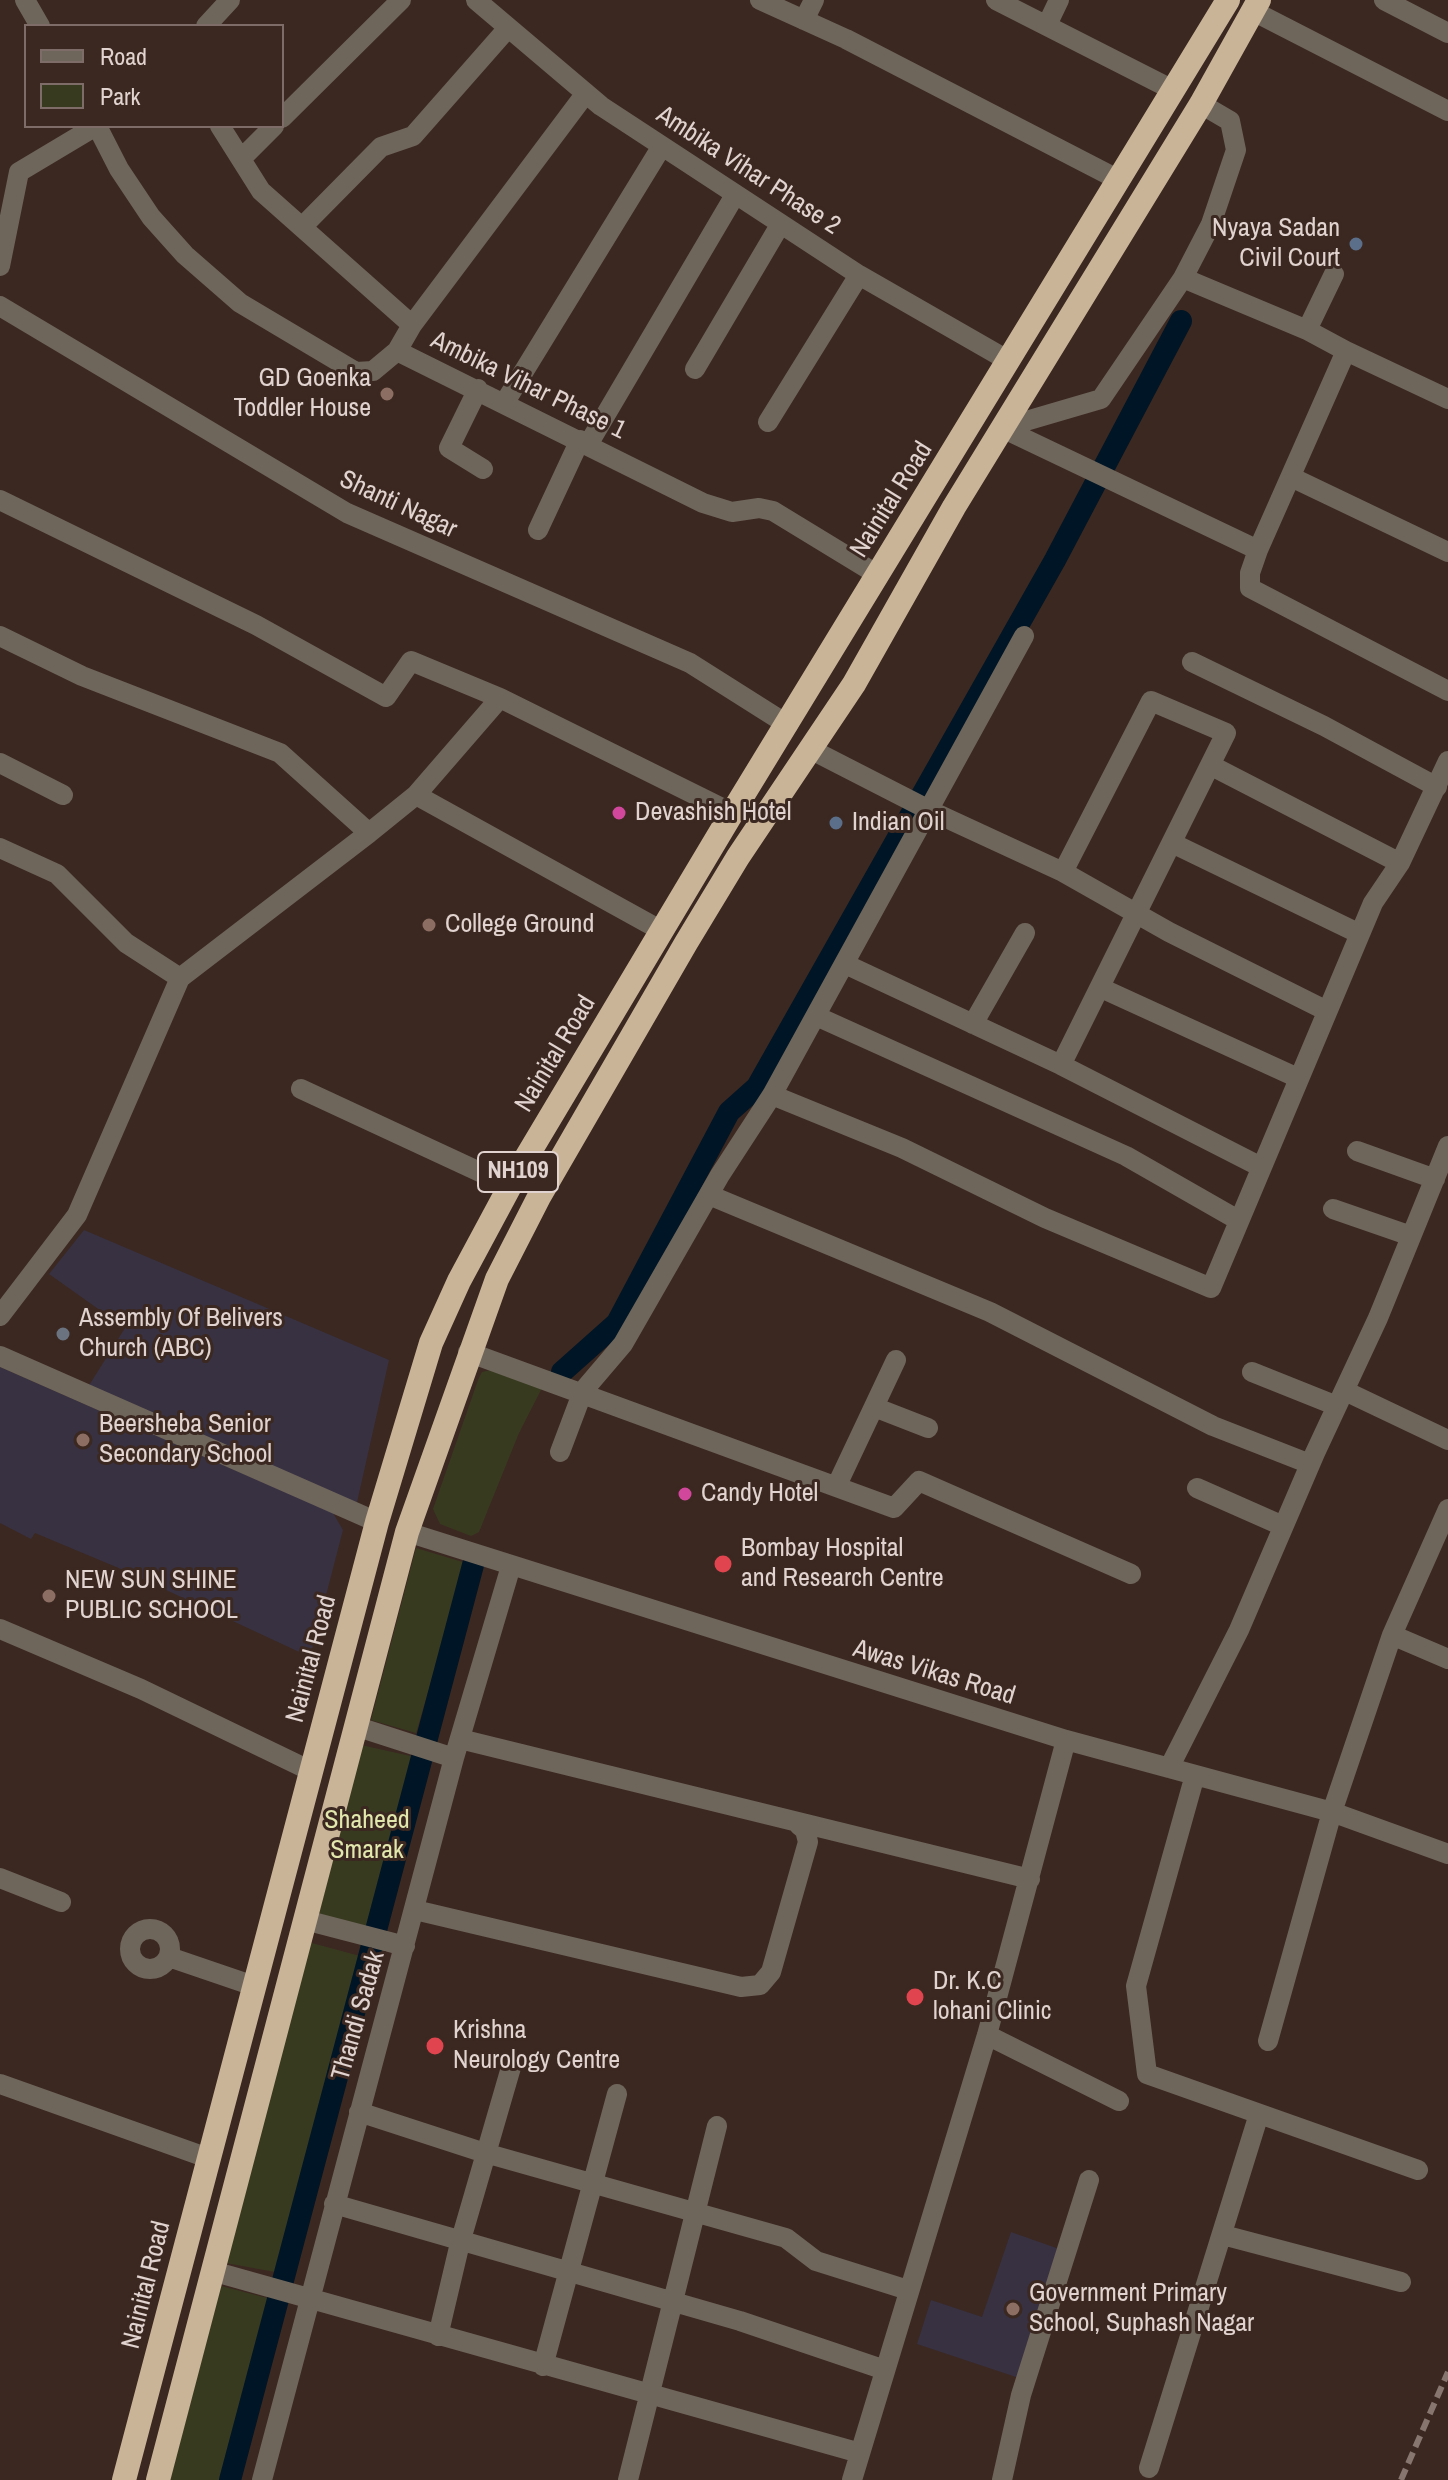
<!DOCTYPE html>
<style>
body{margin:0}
#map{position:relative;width:1448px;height:2480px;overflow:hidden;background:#3b2821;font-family:"Archivo Narrow",sans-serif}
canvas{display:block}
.legend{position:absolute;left:24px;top:24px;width:260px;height:104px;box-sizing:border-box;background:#3b2821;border:2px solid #7d6c67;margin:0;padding:10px 14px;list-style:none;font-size:24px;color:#e1d3cf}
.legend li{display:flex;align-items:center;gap:16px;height:40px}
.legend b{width:40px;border:2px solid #7d6c67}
</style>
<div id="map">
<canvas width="1448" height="2480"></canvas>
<ul class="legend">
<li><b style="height:10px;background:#6f665b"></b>Road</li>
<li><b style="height:22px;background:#383a20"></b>Park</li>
</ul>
</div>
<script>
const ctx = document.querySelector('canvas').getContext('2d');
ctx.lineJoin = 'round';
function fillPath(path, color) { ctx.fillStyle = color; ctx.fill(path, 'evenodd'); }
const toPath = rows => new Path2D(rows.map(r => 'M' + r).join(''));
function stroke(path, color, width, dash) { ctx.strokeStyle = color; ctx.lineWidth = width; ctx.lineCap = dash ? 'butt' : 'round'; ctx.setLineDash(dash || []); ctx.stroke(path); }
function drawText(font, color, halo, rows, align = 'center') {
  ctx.font = font + ' "Archivo Narrow",sans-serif'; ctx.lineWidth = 6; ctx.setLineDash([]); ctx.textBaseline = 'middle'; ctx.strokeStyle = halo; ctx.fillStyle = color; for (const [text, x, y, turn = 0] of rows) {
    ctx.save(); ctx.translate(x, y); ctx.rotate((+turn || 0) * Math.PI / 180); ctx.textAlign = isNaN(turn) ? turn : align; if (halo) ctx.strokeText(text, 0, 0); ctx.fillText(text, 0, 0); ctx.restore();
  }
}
fillPath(toPath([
 [84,1230,389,1360,356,1507,88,1387,125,1328,49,1274],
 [0,1367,333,1513,343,1530,310,1657,121,1569,35,1533,31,1539,0,1523],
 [1011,2232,1062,2250,1019,2378,917,2344,931,2300,982,2317]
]), '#383141');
fillPath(toPath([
 [491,1370,542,1388,519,1433,479,1532,471,1536,440,1524,433,1509,478,1380,482,1372],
 [416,1548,466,1563,416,1733,371,1720],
 [361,1745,415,1757,372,1929,319,1914],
 [308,1942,360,1956,275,2272,226,2263],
 [221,2286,271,2299,222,2480,170,2480]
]), '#383a20');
stroke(toPath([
 [562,1372,617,1323,729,1112,757,1087,1055,560,1181,321],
 [230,2480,473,1565]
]), '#001525', 22);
stroke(toPath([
 [25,0,40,26],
 [476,0,601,106,859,275,1009,361],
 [760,0,846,39,1119,180],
 [996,0,1173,90],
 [1384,0,1448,33],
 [1253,11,1448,111],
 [804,20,814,0],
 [1047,25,1059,0],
 [206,26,230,0],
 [1201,104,1230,121,1236,150,1211,224,1183,278,1307,330,1346,351,1258,550,1250,573,1250,588,1448,691],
 [282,118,401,0],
 [97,126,119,169,151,217,185,255,240,303,356,372,373,371,397,351,703,503,732,512,759,508,773,511,878,575],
 [220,126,261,191,412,325],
 [242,158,274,126],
 [302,227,381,147,413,136,508,28],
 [0,266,19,172,96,126],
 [0,306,347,513,690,663,788,725],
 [1307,330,1334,274],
 [397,351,412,325,586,93],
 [1346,351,1448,399],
 [695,369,780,225],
 [478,389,449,448,483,469],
 [505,402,662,146],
 [768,422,859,275],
 [1002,428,1258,550],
 [1002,428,1101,399,1183,278],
 [589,443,735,195],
 [1291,477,1448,552],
 [0,500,256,625,386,697,411,661,500,698,416,795],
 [538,530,580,440],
 [0,636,82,676,280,753,369,833,416,795,662,931],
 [1192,662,1324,726,1437,787],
 [500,698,732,813],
 [810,749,931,811,1063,872,1169,932,1327,1011],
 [0,763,63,795],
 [1210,765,1400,863],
 [1172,843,1360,934],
 [0,848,57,874,126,943,180,978],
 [845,964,1061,1065,1261,1167],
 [1101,988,1298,1078],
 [816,1016,1126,1156,1238,1220],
 [973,1024,1025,933],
 [1061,1065,1226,733,1151,701,1063,872],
 [301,1089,510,1186],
 [772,1095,902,1148,1045,1218,1211,1288,1373,903,1400,863,1448,761],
 [1357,1151,1435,1179],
 [709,1195,990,1312,1213,1426,1310,1464],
 [1333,1209,1411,1236],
 [0,1316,77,1215,180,978,369,833],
 [468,1352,894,1508,919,1481,1131,1574],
 [0,1356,377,1522],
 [1252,1372,1337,1406],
 [1345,1391,1448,1440],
 [874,1407,928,1428],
 [560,1452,583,1391,623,1344,720,1175,772,1095,1024,636],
 [837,1485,896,1360],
 [1197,1488,1283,1526],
 [407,1532,1066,1740,1332,1812,1448,1854],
 [0,1629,141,1689,311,1771],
 [1392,1635,1448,1659],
 [355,1726,454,1758],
 [460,1739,1030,1879],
 [1169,1768,1239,1630,1315,1453,1378,1318,1448,1146],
 [1195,1775,1136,1986,1147,2074,1418,2170],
 [0,1878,61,1902],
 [415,1910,741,1987,760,1985,771,1972,808,1842,805,1830,799,1825],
 [305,1920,405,1946],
 '130 1949a20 20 0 1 1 40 0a20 20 0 1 1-40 0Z',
 [169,1957,254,1986],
 [987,2035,1119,2101],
 [1268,2041,1332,1812,1392,1635,1448,1509],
 [0,2084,208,2158],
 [359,2112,485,2153,786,2238,816,2261,908,2290],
 [334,2204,740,2321,885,2370],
 [1223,2235,1401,2282],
 [212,2271,860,2453],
 [438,2336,460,2243,512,2064],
 [543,2366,617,2094],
 [1149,2468,1259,2114],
 [262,2480,454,1758,511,1566],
 [628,2480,717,2126],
 [852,2480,987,2035,1066,1740],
 [1002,2480,1021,2395,1089,2180]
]), '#6f665b', 20);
stroke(toPath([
 [124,2480,377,1522,431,1343,459,1281,517,1173,732,813,1228,0],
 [158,2480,407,1532,497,1279,539,1197,686,943,738,857,854,684,954,507,1201,104,1259,0]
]), '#cab498', 24);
stroke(toPath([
 [1401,2480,1448,2372]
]), '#877670', 6, [12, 6]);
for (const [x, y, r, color] of [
 [1356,244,8,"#5c6f8a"],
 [387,394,8,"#8d6e63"],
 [619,813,8,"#d1479c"],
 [836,823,8,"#5c6f8a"],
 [429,925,8,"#8d6e63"],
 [63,1334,8,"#6b7280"],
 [83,1440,8,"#8d6e63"],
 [685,1494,8,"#d1479c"],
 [723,1564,10,"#e0444e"],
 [49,1596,8,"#8d6e63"],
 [915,1997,10,"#e0444e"],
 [435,2046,10,"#e0444e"],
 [1013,2309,8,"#8d6e63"]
]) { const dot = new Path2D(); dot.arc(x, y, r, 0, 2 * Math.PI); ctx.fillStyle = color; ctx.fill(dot); stroke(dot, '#3b2821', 3); }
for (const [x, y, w] of [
 [518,1172,80]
]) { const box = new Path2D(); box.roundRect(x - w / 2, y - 20, w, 40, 6); ctx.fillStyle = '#3b2821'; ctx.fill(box); stroke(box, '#e1d3cf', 2); }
drawText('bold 24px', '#e1d3cf', null, [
 ["NH109",518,1172]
]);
drawText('26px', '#e1d3cf', '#3b2821', [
 ["Ambika Vihar Phase 2",748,171,33],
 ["Ambika Vihar Phase 1",528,386,26],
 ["Nainital Road",892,500,-58],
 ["Shanti Nagar",398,505,25],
 ["Nainital Road",556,1054,-59],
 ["Nainital Road",312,1659,-75],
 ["Awas Vikas Road",934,1673,17],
 ["Thandi Sadak",359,2016,-74],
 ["Nainital Road",147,2285,-76]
]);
drawText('26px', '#e1d3cf', '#3b2821', [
 ["Nyaya Sadan",1340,229,"right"],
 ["Civil Court",1340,259,"right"],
 ["GD Goenka",371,379,"right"],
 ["Toddler House",371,409,"right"],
 ["Devashish Hotel",635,813],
 ["Indian Oil",852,823],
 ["College Ground",445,925],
 ["Assembly Of Belivers",79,1319],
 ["Church (ABC)",79,1349],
 ["Beersheba Senior",99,1425],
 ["Secondary School",99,1455],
 ["Candy Hotel",701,1494],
 ["Bombay Hospital",741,1549],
 ["and Research Centre",741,1579],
 ["NEW SUN SHINE",65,1581],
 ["PUBLIC SCHOOL",65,1611],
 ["Dr. K.C",933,1982],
 ["lohani Clinic",933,2012],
 ["Krishna",453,2031],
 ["Neurology Centre",453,2061],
 ["Government Primary",1029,2294],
 ["School, Suphash Nagar",1029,2324]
], 'left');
drawText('26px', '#e1e7ad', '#3b2821', [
 ["Shaheed",367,1821],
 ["Smarak",367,1851]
]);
</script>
